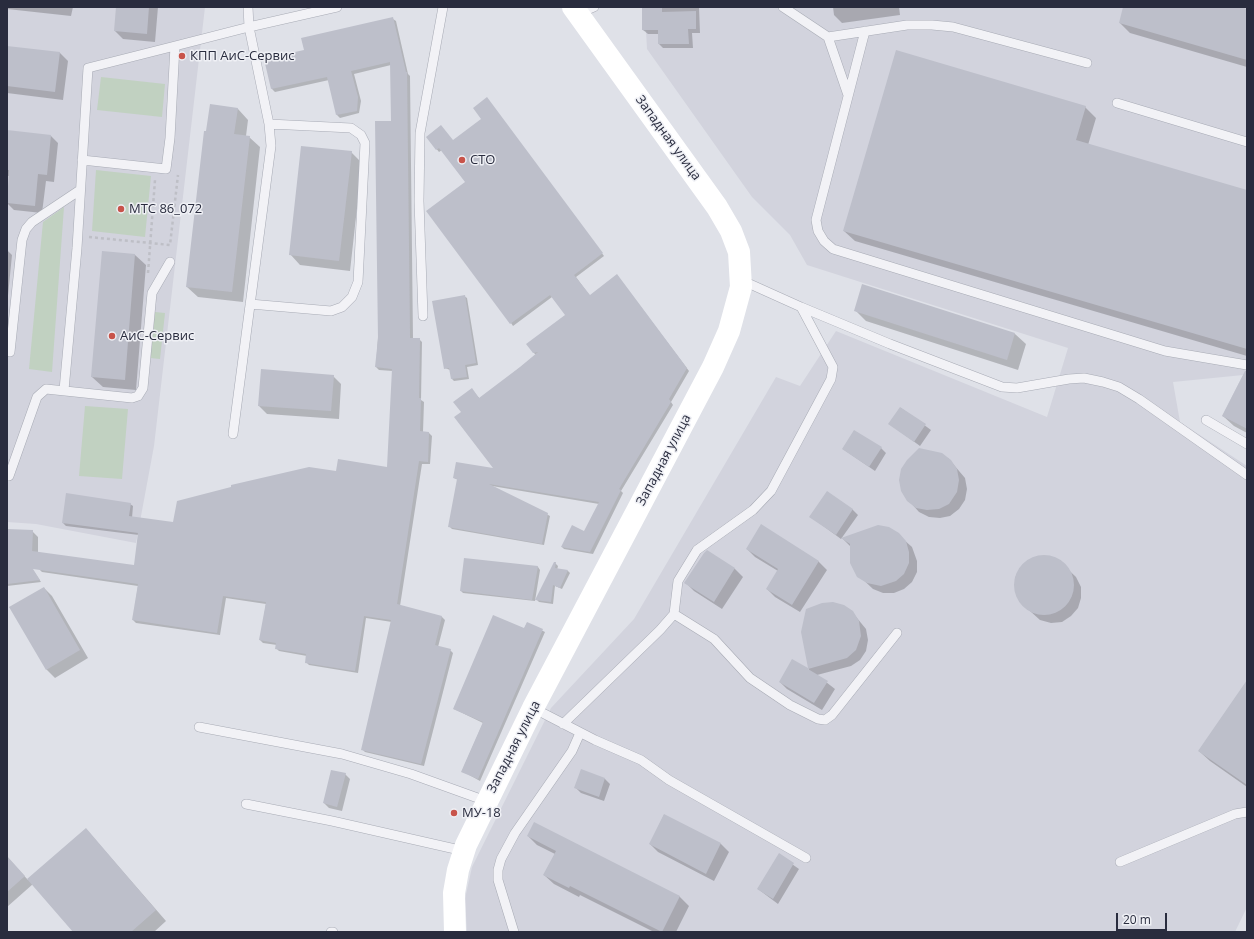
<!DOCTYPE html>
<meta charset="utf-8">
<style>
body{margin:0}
#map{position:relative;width:1254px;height:939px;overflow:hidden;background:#dfe1e8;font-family:"Open Sans",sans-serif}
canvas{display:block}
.frame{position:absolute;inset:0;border:8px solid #292c3e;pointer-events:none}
.scale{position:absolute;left:1116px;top:913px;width:51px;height:18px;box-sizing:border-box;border:2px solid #292c3e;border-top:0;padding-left:5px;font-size:12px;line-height:14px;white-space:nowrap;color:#292c3e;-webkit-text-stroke:3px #eff0f5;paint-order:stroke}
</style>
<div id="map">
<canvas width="1254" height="939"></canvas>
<div class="frame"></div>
<div class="scale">20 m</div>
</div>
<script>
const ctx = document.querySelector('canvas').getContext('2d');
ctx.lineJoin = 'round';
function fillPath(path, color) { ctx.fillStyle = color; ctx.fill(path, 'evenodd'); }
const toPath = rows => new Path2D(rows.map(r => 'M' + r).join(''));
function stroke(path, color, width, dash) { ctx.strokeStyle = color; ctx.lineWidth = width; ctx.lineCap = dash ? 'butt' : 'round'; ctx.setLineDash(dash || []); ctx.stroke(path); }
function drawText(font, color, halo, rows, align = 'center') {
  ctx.font = font + ' "Open Sans",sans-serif'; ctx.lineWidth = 3; ctx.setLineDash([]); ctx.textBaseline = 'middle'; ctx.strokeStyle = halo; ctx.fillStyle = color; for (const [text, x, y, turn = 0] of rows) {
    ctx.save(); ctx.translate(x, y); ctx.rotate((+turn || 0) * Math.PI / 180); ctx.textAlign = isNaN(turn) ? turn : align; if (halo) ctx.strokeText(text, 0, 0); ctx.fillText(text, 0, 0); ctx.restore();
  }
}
fillPath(toPath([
 [7,7,205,7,154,446,136,543,36,524,7,522],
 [642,7,1247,7,1247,429,1222,416,1243,375,1173,382,1180,422,1247,466,1247,907,1235,932,467,932,465,899,472,867,551,708,634,619,776,377,800,386,836,331,1047,417,1068,348,807,265,790,235,752,197,647,49,646,31,642,30]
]), '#d2d3dd');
fillPath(toPath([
 [101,77,165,84,162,117,97,110],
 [96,170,151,176,145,237,92,231],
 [64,207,52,372,29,369,43,222],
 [155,312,165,313,160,359,150,358],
 [85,406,128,409,122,479,79,476]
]), '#c1d1c1');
fillPath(toPath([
 [7,7,73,7,71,16,7,9],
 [117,7,158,7,155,42,123,39,115,31],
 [642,7,699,7,700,33,692,33,693,48,663,48,659,44,659,34,648,34,643,30],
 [833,7,899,7,900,15,842,23,834,15],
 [1124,7,1237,7,1247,10,1247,67,1130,33,1120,23],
 [393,19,396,21,408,74,410,76,413,339,419,339,422,342,421,400,424,402,423,432,429,433,432,436,430,464,422,464,400,606,442,617,445,620,438,647,450,650,453,653,424,766,365,752,362,749,392,622,366,618,358,673,309,665,306,662,307,656,279,651,276,648,277,645,263,643,260,640,266,604,226,598,220,635,136,623,133,620,138,586,42,572,39,569,135,566,139,535,66,526,63,523,130,504,133,506,132,518,174,523,337,472,388,468,393,371,379,370,376,367,392,122,391,65,354,74,361,101,359,113,340,118,337,115,329,80,275,92,272,89,265,60,305,51],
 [7,47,60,53,68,61,63,100,7,93],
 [489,101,604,256,576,277,590,296,619,278,689,371,671,402,673,405,621,491,623,493,593,554,564,549,562,547,585,532,599,504,492,486,550,516,544,545,452,529,449,526,458,480,454,478,495,470,462,412,474,392,480,399,536,355,533,352,566,315,552,297,513,326,511,323,466,182,442,150,439,152,427,137,453,141,482,119],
 [211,105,238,109,248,120,246,136,249,137,260,147,243,302,198,297,187,287],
 [1085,107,1096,118,1088,145,1247,191,1247,356,855,241,844,231],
 [7,131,51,136,58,143,54,182,46,181,42,213,14,210,7,203,10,176,7,176],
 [351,152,362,163,350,271,300,265,290,254],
 [7,250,12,255,7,306],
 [103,252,135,255,146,265,136,390,103,387,92,377],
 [464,296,467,298,478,365,467,367,469,379,454,381,452,379,450,370,445,368],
 [855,310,1015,334,1026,344,1018,370,866,321],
 [333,376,341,384,339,419,267,414,259,406],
 [1247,378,1247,433,1234,426,1223,416],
 [901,408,931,430,920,446,890,424],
 [881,448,886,453,875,471,843,449],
 [948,458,965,478,967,489,965,500,959,509,950,516,940,518,929,517,919,512,911,503],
 [852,509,858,515,841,539,811,517],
 [7,530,32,531,38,537,38,554,7,552],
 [843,539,903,539,912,547,917,561,917,572,912,582,904,589,894,593,883,593,873,589,856,573,851,547],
 [747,549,818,561,827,570,800,612,775,597,767,589,778,571,755,557],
 [707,551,735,569,743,577,722,609,694,591,686,583],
 [1038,556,1049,556,1059,561,1076,577,1081,587,1081,598,1078,608,1071,616,1062,622,1051,623,1040,620,1020,602,1015,589,1015,578,1020,568,1028,561],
 [465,559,538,567,540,570,535,601,463,593,461,591],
 [555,563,558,566,557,570,568,571,570,573,562,589,555,586,553,604,539,602,537,600],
 [31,567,41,582,7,586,7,569],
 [44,588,52,596,88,658,55,678,47,670,11,608],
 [852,612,866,629,868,640,866,651,860,660,851,666,817,675,835,689,822,710,787,689,780,682,809,670,802,628],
 [527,623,545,632,480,781,462,771,483,723,454,709,524,629],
 [1247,682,1247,787,1210,761,1199,751],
 [582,771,605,779,610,784,604,801,581,793,576,788],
 [345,774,350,779,342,811,329,808,324,803],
 [664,815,721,844,729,852,714,881,658,852,650,844],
 [86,829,166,921,154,932,74,932,33,884,7,907,7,857,28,880],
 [528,836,679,896,689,906,676,932,654,932,580,895,579,897,554,884,544,875,555,854,537,845],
 [779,855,799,869,778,904,758,889]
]), '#0003');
fillPath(toPath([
 [116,7,149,7,147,34,114,31],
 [642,7,662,7,662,12,696,11,696,29,688,29,689,44,658,44,658,30,642,30],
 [1123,7,1241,7,1247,9,1247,60,1119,23],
 [393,17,406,72,407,72,410,338,420,338,419,398,421,398,420,431,429,432,428,462,419,461,397,604,442,616,435,645,451,649,421,764,361,750,391,620,364,616,355,671,305,663,306,654,275,649,276,643,259,640,266,602,223,596,217,633,132,620,138,584,33,569,40,580,7,584,7,529,33,530,32,551,134,565,138,533,62,523,66,493,131,503,129,516,173,522,177,501,231,487,231,485,309,467,336,471,338,459,387,467,392,369,375,367,378,339,375,121,391,121,390,62,351,71,358,97,357,111,336,115,327,77,271,89,264,59,304,50,301,38],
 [7,46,60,52,55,92,7,86],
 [896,50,1086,106,1076,140,1247,190,1247,349,843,231],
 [487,97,603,253,574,275,590,295,617,274,687,368,669,399,671,402,619,489,621,490,590,552,561,547,572,525,584,531,599,502,489,484,548,513,542,544,448,527,457,479,453,478,456,462,493,468,454,417,461,412,453,402,472,388,479,398,520,367,538,352,533,353,526,344,565,315,550,295,510,324,426,211,465,182,439,148,436,150,426,137,441,125,453,140,481,119,473,108],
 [210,104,238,108,234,134,250,136,232,292,186,287,204,131,206,131],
 [7,130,51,135,47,175,38,174,35,206,7,203,9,170,7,170],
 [301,146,352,151,339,261,289,255],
 [102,251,135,254,125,380,91,377],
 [862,284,1015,333,1007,360,854,311],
 [465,295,476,363,465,365,467,377,451,379,449,368,444,369,432,301],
 [261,369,334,375,331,411,258,406],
 [1245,371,1247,371,1247,429,1222,416],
 [900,407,926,424,914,442,888,424],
 [854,430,882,447,869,467,842,449],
 [919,448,942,453,951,460,957,469,959,480,957,492,949,504,939,509,927,510,916,508,907,501,901,491,899,480,901,469,907,460],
 [827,491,853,509,836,535,809,517],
 [761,524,819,561,792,605,766,589,778,569,746,549],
 [878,525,889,527,899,533,906,541,909,552,909,563,904,574,896,581,881,586,867,583,857,577,850,563,850,544,841,538],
 [707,550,735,568,714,602,684,583,704,553],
 '1014 585a30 30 0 1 1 60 0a30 30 0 1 1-60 0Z',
 [464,558,538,566,532,600,460,591],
 [554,562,556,562,555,568,568,570,560,588,553,585,551,602,535,600],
 [44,587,80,650,46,670,9,607],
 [833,602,844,605,853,611,859,621,861,636,856,650,847,658,808,669,828,681,814,703,779,682,792,659,808,668,801,632,806,609,822,603],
 [493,615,524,628,527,622,543,629,478,779,461,772,483,722,453,709],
 [1247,680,1247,785,1198,751],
 [581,769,605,778,599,797,574,788],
 [331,770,346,773,337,807,323,803],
 [664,814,721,843,706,874,649,844],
 [534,822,680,896,662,932,570,886,569,888,543,875,556,851,527,836],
 [86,828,156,910,131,932,73,932,27,879],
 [779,853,794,863,773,899,757,889],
 [7,856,25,876,7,892]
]), '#bdbfca');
const lane = toPath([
 [783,7,828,37,907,25,932,25,953,27,1087,63],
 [578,14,594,7],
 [865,31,816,220,818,231,824,241,833,249,1165,351,1247,365],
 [828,37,848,95],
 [1117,103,1247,142],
 [82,160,166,169,170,138,175,46,249,27,337,7],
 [250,304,331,311,342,307,352,297,358,282,365,143,361,135,351,128,269,124],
 [801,307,890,344,1002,387,1017,388,1069,379,1084,378,1103,382,1119,387,1139,399,1247,475],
 [423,316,419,201,420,133,443,7],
 [10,352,22,240,26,229,32,222,80,190],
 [64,390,77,248,88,68,175,46],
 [1206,420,1247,444],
 [233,434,271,146,269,124,249,27,248,7],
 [9,476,37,397,46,389,132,398,138,396,143,388,152,293,170,262],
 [674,614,678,581,697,550,753,510,771,491,831,379,833,367,801,307,741,280],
 [533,708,595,740,641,760,669,780,806,858],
 [563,724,660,630,674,614,714,639,750,678,790,705,818,719,825,720,832,715,897,633],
 [199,727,342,754,411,774,486,801],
 [246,804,332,821,464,851],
 [1120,862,1235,814,1247,812],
 [331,932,333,932],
 [514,932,498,880,498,870,501,859,515,833,572,751,580,733]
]);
stroke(lane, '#a8abb5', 10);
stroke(toPath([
 [89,237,170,245,178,175],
 [148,273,155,180]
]), '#bebfc6', 2.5, [3, 3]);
stroke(lane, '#f2f2f6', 9);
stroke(toPath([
 [455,932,454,893,458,870,466,845,533,708,713,367,729,331,741,287,739,252,731,231,717,207,573,7]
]), '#fff', 22);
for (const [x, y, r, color] of [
 [182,56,4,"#c8534a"],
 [462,160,4,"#c8534a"],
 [121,209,4,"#c8534a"],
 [112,336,4,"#c8534a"],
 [454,813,4,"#c8534a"]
]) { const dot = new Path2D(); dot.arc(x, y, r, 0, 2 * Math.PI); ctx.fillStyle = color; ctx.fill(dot); stroke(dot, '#eff0f5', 1.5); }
drawText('13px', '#292c3e', '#eff0f5', [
 ["КПП АиС-Сервис",190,56],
 ["СТО",470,160],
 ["МТС 86_072",129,209],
 ["АиС-Сервис",120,336],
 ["МУ-18",462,813]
], 'left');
drawText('13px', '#292c3e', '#eff0f5', [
 ["Западная улица",668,138,54],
 ["Западная улица",664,460,-62],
 ["Западная улица",514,747,-63]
]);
</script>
